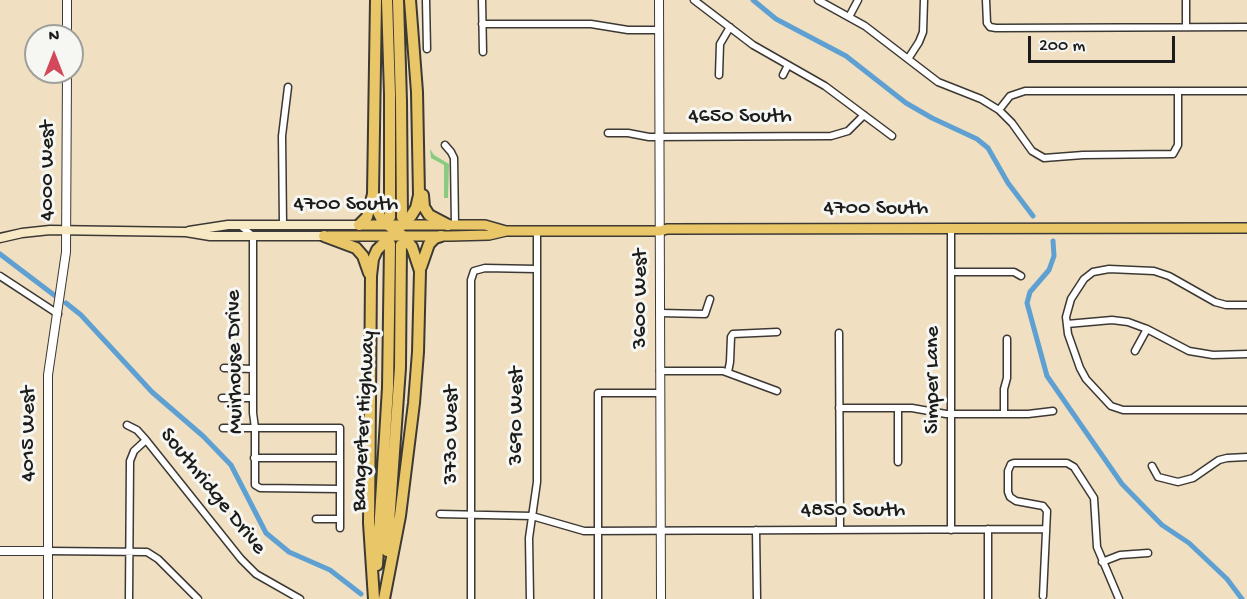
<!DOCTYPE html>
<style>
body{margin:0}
#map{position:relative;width:1247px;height:599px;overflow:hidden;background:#f0dfc1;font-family:"Gochi Hand",sans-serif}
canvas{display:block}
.north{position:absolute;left:24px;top:24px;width:60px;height:60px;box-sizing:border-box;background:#f6f6f2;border:2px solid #9f9f9c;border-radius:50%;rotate:0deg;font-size:16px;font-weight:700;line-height:24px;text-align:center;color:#1c1c1c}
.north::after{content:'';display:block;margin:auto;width:21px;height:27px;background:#d1495b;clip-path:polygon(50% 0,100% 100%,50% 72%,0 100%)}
.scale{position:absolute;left:1028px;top:36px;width:147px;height:27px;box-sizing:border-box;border:3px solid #1c1c1c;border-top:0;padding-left:8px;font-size:18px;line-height:21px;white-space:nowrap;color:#1c1c1c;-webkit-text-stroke:4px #f6f6f2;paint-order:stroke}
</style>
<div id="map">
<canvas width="1247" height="599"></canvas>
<div class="north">N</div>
<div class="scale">200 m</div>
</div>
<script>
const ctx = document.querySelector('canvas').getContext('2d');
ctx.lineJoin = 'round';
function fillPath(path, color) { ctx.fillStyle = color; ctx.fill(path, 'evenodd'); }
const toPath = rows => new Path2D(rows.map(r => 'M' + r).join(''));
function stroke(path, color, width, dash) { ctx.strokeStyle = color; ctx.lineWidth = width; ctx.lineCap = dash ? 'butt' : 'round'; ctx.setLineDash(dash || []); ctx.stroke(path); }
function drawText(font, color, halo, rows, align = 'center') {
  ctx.font = font + ' "Gochi Hand",sans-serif'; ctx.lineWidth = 6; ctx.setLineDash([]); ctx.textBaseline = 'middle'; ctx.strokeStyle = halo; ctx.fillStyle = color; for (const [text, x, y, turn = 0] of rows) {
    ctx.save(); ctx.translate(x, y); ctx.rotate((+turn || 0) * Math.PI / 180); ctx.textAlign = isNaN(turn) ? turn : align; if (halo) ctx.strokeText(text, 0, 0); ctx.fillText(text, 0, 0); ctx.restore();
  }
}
fillPath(toPath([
 [430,149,434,155,449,164,448,198,444,198,444,165,431,158]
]), '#8acb82');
stroke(toPath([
 [753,0,776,19,846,56,906,103,932,118,977,139,988,148,1008,183,1033,216],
 [1053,241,1054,256,1049,270,1030,292,1027,303,1047,376,1122,484,1162,525,1189,543,1227,579,1242,599],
 [0,254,54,295],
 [66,303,81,315,152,392,203,436,231,465,266,533,289,552,330,570,361,594]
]), '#5fa0d2', 5);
const minor = toPath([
 [426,0,427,49],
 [482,0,483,52],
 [694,0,753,45,825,86,892,136],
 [818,0,865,26,938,82,981,99,999,110,1012,123,1032,151,1044,158,1083,155,1173,154,1178,145,1178,91],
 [986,0,987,23,990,27,996,28,1247,27],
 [1186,0,1186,27],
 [849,17,858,0],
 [482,24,591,24,628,30,659,30],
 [908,59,919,42,923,32,924,0],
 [719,75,720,44,730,27],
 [783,75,788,65],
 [999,110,1010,96,1025,91,1247,91],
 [608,133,628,133,649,137,831,136,848,131,864,115],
 [445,145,451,152,454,158,455,225],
 [283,225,282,136,288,87],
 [242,227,253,236,253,413,255,428,255,485,260,488,340,489],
 [951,229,951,530],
 [951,272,1014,272,1021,276],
 [0,276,58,314],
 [1247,305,1226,305,1215,302,1169,276,1154,271,1109,269,1093,272,1084,279,1071,299,1066,317,1068,334,1080,368,1086,379,1111,406,1123,410,1247,410],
 [660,313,705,314,710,299],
 [1067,324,1112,320,1128,322,1147,329,1189,351,1213,355,1247,354],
 [839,333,840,530],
 [1135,351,1147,329],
 [224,368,253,369],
 [660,371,723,371,777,391],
 [728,372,730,362,731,337,733,334,777,332],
 [222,398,253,398],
 [839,408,912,408,946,414,1028,414,1053,411],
 [898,408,898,462],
 [1004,414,1004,389,1007,378,1007,339],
 [127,425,137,430,146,440,241,559,256,574,300,599],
 [223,428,340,428,340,528],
 [254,458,340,458],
 [1152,466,1158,477,1178,482,1193,478,1219,460,1227,458,1247,457],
 [440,514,532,516,584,531,1046,529],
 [316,519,340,519],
 [988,529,988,599],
 [756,530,757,599],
 [48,551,147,552,158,559,198,599],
 [1102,562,1120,555,1148,553],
 [1043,596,1047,511,1043,506,1016,501,1010,497,1008,492,1008,471,1011,464,1014,463,1067,463,1074,467,1094,498,1097,547,1119,599],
 [129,599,130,461,134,451,146,440],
 [471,599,471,280,474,271,485,268,536,269],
 [530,599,529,538,537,482,537,231],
 [598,599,598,393,660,393]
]);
const tertiary = toPath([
 [67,0,67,36],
 [659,0,661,599],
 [0,551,48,551],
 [48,599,48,375,66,252,67,72]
]);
const secondary = toPath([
 [189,231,228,225,359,225],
 [0,238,22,233,50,230,186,232,210,236,324,236]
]);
const primary = toPath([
 [359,225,485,225,506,231],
 [329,236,450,236,489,235,506,231,660,231,667,229,1247,228]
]);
const motorway = toPath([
 [387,0,390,94,390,217],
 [398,0,401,101,402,217],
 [373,194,375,206,381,218,388,225,403,236,412,247,420,271,418,352,414,403,400,516,384,599],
 [423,195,424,207,429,215,448,225],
 [359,225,367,217,373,194,376,0],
 [324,236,356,248,363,256,369,273],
 [421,267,429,244,435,238,441,236],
 [387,551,400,368,401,245],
 [377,565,388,388,390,244],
 [374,599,369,523,371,276,373,259,377,250,411,216,416,208,419,195,417,92,410,0]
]);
stroke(minor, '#3c3935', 9);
stroke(tertiary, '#3c3935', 10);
stroke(secondary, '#3c3935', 11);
stroke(primary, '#3c3935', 12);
stroke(motorway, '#3c3935', 14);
stroke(minor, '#fff', 6);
stroke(tertiary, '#fff', 8);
stroke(secondary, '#f6e9c3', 8);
stroke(primary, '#e9c769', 9);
stroke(motorway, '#e9c769', 10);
drawText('22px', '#1c1c1c', '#f6f6f2', [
 ["4650 South",740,118],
 ["4000 West",49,171,-90],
 ["4700 South",346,206],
 ["4700 South",876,210],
 ["3600 West",642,299,-90],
 ["Muirhouse Drive",236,362,-91],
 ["Simper Lane",934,380,-90],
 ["3690 West",518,416,-90],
 ["Bangerter Highway",365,421,-87],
 ["4015 West",30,434,-90],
 ["3730 West",453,435,-90],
 ["Southridge Drive",212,492,51],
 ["4850 South",853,512]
]);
</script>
